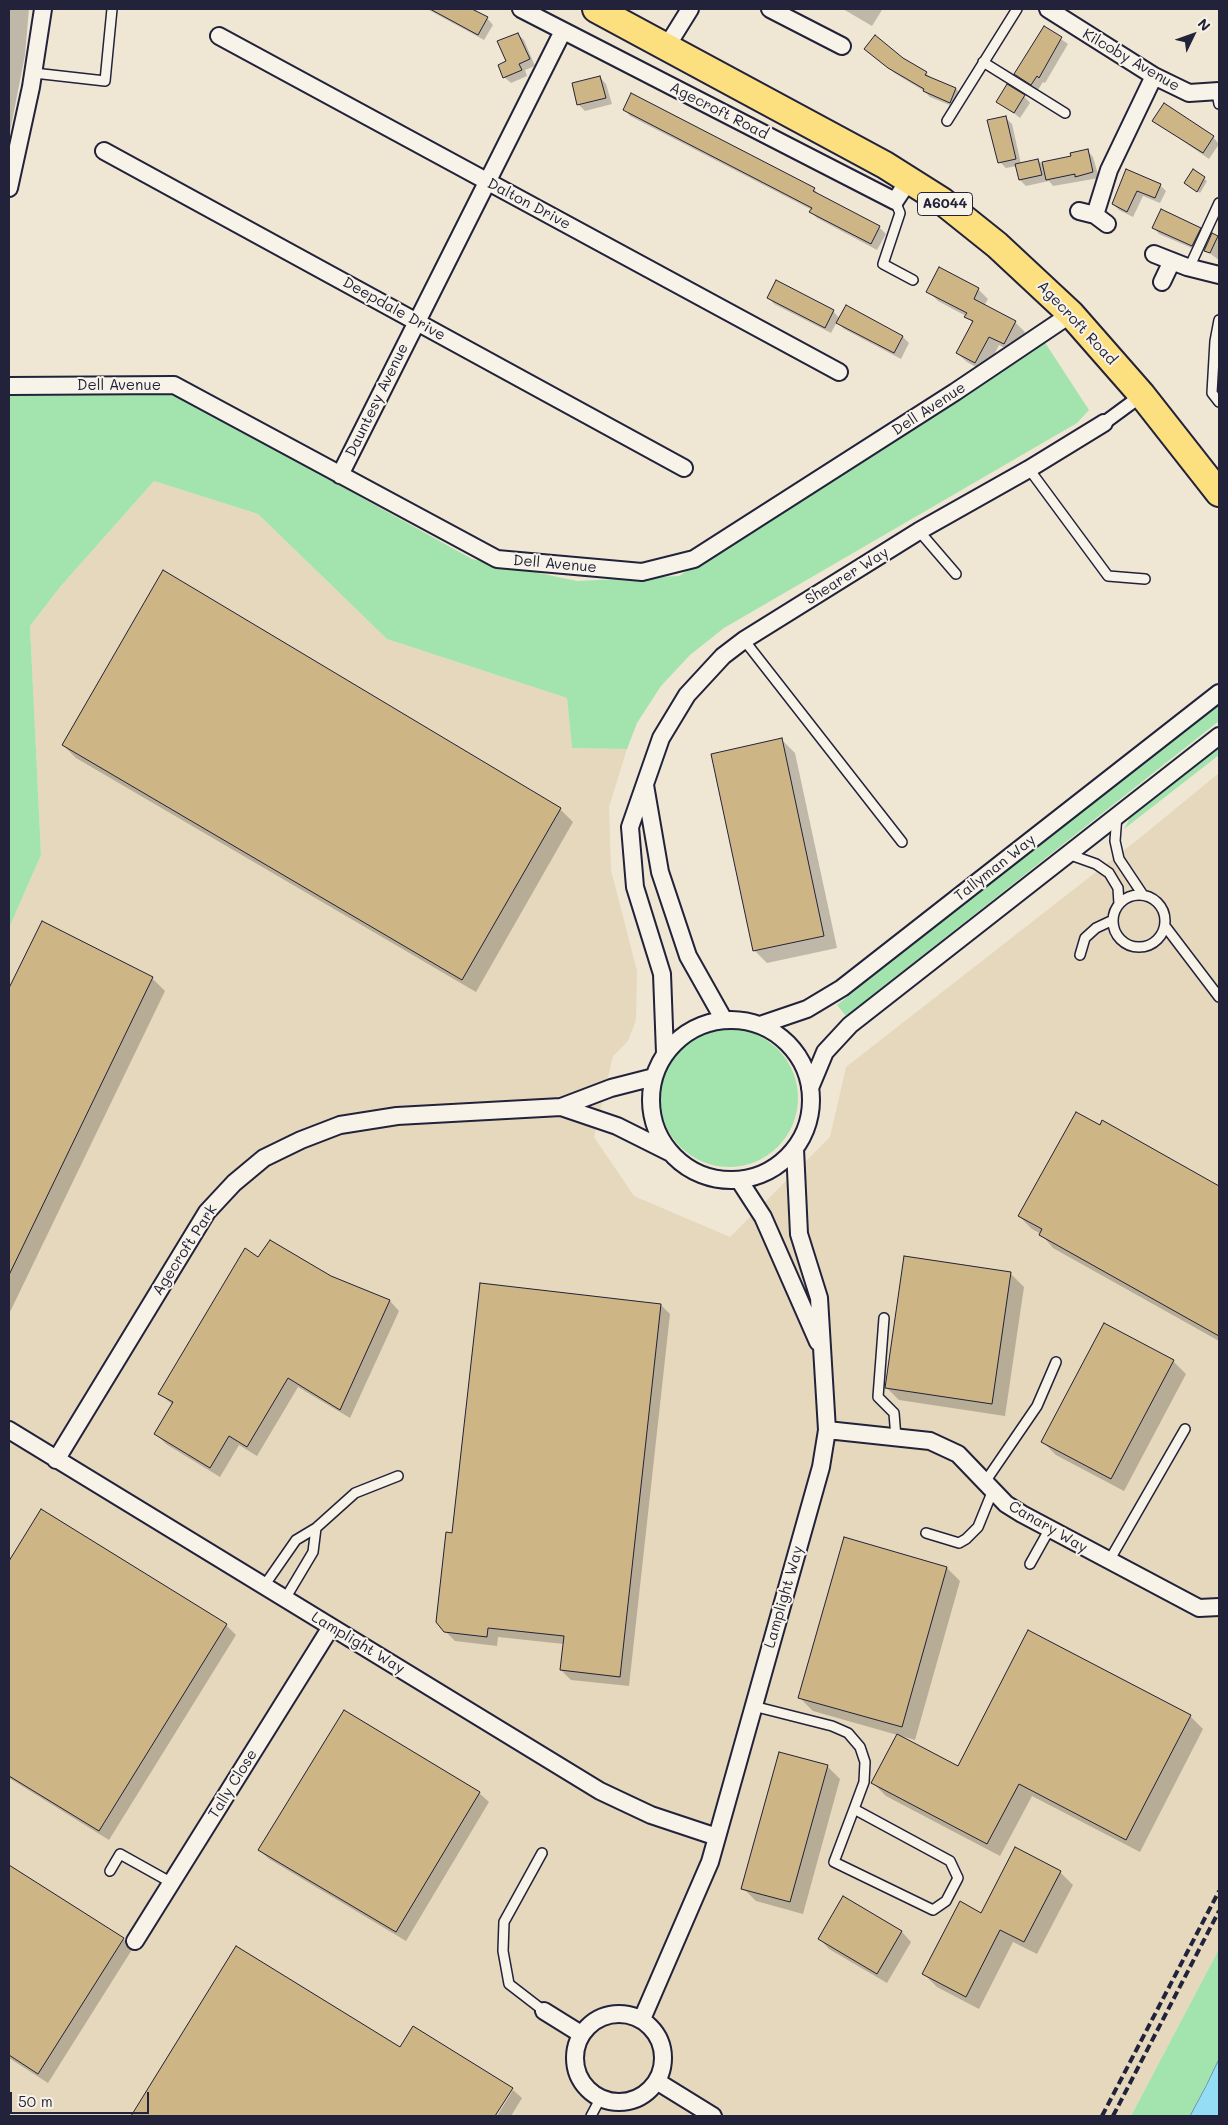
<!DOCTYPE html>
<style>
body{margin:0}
#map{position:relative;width:1228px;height:2125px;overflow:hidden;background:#efe7d4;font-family:Mali,sans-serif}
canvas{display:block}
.frame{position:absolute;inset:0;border:10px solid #22223b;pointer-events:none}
.north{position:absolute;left:1168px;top:10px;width:50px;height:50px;-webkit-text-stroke:4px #f7f3e8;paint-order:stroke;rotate:48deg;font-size:14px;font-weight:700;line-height:20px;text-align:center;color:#22223b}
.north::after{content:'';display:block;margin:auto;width:18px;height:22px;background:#22223b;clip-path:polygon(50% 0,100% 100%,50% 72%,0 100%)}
.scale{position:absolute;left:10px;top:2092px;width:139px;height:22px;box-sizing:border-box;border:2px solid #22223b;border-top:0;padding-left:6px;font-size:15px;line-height:18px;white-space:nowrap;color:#22223b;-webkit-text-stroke:4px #f7f3e8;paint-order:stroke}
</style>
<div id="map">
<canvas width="1228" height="2125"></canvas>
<div class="frame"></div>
<div class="north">N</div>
<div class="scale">50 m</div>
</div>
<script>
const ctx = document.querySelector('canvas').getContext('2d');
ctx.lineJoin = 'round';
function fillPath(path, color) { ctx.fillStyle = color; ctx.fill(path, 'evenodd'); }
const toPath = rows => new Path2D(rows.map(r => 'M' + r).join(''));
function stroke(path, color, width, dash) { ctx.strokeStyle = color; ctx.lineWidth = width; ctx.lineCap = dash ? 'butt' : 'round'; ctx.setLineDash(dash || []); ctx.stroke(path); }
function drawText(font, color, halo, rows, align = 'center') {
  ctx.font = font + ' Mali,sans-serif'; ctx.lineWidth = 4; ctx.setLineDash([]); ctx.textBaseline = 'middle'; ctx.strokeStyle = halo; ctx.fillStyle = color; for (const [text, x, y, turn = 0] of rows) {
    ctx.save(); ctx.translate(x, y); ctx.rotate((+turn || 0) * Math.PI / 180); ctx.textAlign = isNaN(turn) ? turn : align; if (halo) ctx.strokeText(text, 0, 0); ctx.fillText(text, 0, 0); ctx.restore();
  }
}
fillPath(toPath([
 [154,481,258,514,387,639,567,698,572,748,627,749,609,807,611,870,637,971,636,1020,628,1041,613,1056,594,1137,634,1196,730,1237,830,1137,846,1067,1141,837,1219,773,1219,1949,1131,2116,9,2116,9,928,41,855,30,626,60,587]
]), '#e5d8bc');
fillPath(toPath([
 [1044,341,1089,410,1077,423,724,628,690,655,661,686,637,723,627,749,572,748,567,698,387,639,258,514,154,481,60,587,30,626,41,855,9,928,9,395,170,391,472,559,577,581,679,576],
 [1219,703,1219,721,846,1016,837,1005],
 [1219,748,1219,755,1124,829,1130,818],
 '660 1098a69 69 0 1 1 138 0a69 69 0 1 1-138 0Z',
 [1219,1949,1219,2059,1190,2116,1131,2116]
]), '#a3e4ae');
const water = toPath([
 [1219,2059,1219,2116,1190,2116,1206,2086,1219,2059]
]);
fillPath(water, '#94def5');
stroke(water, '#6693ab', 1);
fillPath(toPath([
 [9,9,29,9,25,55,9,137],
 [427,9,469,9,487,18,493,25,484,40],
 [843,9,881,9,882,10,872,26],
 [1045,28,1068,44,1045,83,1043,82,1038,90,1016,74],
 [518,34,524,40,535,66,525,70,527,76,511,83,504,77],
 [872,55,902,59,926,73,933,80,956,89,962,95,957,108,930,97,924,91,896,74],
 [600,77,606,84,612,104,585,111,578,104],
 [1024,96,1030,103,1020,118,998,101],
 [624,109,814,189,820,196,879,227,886,234,877,250,817,218,811,212,812,210,630,116],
 [1006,118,1012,124,1021,164,1038,160,1045,167,1087,150,1093,157,1099,178,1053,186,1049,181,1026,186,1020,180,1017,166,1006,168,1000,162],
 [1154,121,1213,137,1219,144,1209,159],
 [1127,171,1160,185,1166,191,1160,203,1143,196,1133,217,1119,210,1113,204],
 [1193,171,1207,181,1200,193,1188,186],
 [1153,227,1200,229,1206,235,1199,251,1159,234],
 [1213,235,1219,238,1219,260,1205,250],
 [940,269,978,289,988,299,984,306,1015,322,1025,332,1014,353,999,345,985,372,967,362,957,353,973,323,966,316,938,301,928,291],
 [768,297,833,311,840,319,846,307,903,337,909,343,901,359,844,329,837,322,831,333,774,304],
 [782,740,795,753,837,948,767,963,754,950],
 [63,745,560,809,573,822,476,992,76,758],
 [43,923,152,978,165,991,9,1314,9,991],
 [1103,1122,1219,1188,1219,1341,1053,1248,1041,1234,1032,1229,1019,1216],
 [259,1259,330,1277,390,1301,399,1311,350,1418,298,1387,257,1456,239,1445,220,1477,166,1444,156,1434,173,1405,160,1394],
 [1011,1274,1024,1287,1005,1416,899,1400,886,1387],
 [661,1305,670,1314,629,1686,571,1680,561,1670,564,1644,498,1637,497,1646,455,1641,445,1631,453,1534],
 [1173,1361,1186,1374,1124,1491,1056,1455,1043,1442],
 [41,1511,226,1625,236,1635,109,1840,9,1778,9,1563],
 [845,1539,947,1568,960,1581,915,1740,813,1711,800,1698],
 [1190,1716,1203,1729,1140,1852,1032,1796,1000,1856,886,1796,873,1783,958,1768],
 [827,1766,840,1779,803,1914,756,1901,743,1888],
 [479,1793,489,1802,406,1941,269,1859,259,1850],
 [9,1866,123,1939,133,1948,48,2083,9,2058],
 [1060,1872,1073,1885,1037,1954,1013,1942,979,2009,937,1987,924,1974,982,1914],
 [843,1898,902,1932,911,1942,887,1983,829,1949,820,1939],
 [237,1947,400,2049,413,2027,513,2089,511,2089,494,2116,133,2116],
 [513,2090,522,2098,511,2116,497,2116]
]), '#0003');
const building = toPath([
 [430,9,472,9,488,17,478,35,430,9],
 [1044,26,1062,37,1039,78,1037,76,1031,85,1014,74,1044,26],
 [518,33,530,59,519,64,522,70,503,78,498,65,506,61,497,41,518,33],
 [875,35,903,58,927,72,925,75,956,88,950,103,923,91,924,89,888,68,864,49,875,35],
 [600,76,606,98,577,105,572,83,600,76],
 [1007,84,1025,95,1014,113,996,102,1007,84],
 [631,93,815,188,813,191,880,226,871,244,809,212,812,208,623,110,631,93],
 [1164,103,1214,136,1203,153,1152,121,1164,103],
 [1006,116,1016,159,998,163,987,120,1006,116],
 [1088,149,1093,172,1075,177,1075,174,1046,180,1042,162,1071,156,1070,153,1088,149],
 [1038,159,1042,175,1019,180,1015,164,1038,159],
 [1126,169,1161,184,1155,198,1137,191,1127,212,1112,204,1126,169],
 [1193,169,1205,177,1197,192,1184,183,1193,169],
 [1161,209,1201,228,1192,246,1152,228,1161,209],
 [1212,233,1218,236,1210,253,1204,251,1212,233],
 [939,267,979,288,974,299,1016,321,1004,344,989,337,975,363,956,353,973,321,964,317,967,313,926,292,939,267],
 [776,280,834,310,825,328,767,298,776,280],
 [846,305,903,336,894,353,836,323,846,305],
 [163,570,561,808,462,980,62,745,163,570],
 [782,738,824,936,753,951,711,754,782,738],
 [42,921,153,977,9,1275,9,988,42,921],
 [1076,1112,1100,1125,1102,1120,1219,1186,1219,1336,1039,1235,1042,1229,1018,1216,1076,1112],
 [270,1240,331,1276,390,1300,340,1410,288,1378,247,1447,229,1436,210,1468,154,1434,173,1402,158,1394,245,1248,258,1257,270,1240],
 [904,1256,1011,1272,992,1404,885,1388,904,1256],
 [480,1283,661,1304,620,1677,560,1670,564,1636,488,1628,487,1637,444,1632,436,1622,446,1532,452,1533,480,1283],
 [1104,1323,1174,1360,1111,1479,1041,1442,1104,1323],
 [41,1509,227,1624,99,1831,9,1776,9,1561,41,1509],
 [844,1537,947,1567,902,1727,798,1698,844,1537],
 [1028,1630,1191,1715,1126,1840,1019,1784,987,1844,871,1783,897,1734,958,1766,1028,1630],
 [344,1710,480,1792,396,1932,258,1850,344,1710],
 [779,1752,828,1765,790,1902,741,1889,779,1752],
 [1015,1847,1061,1871,1024,1942,1000,1930,966,1997,922,1974,960,1901,981,1913,1015,1847],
 [9,1865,124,1938,38,2074,9,2055,9,1865],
 [843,1896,902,1931,877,1974,818,1939,843,1896],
 [236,1946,400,2047,413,2026,513,2088,495,2116,131,2116,236,1946]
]);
fillPath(building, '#ceb585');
stroke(building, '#22223b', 1);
const service = toPath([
 [983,62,1065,113],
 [34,73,105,81,112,9],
 [1217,93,1219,104],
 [947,121,1017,9],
 [895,201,900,213,883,264,913,280],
 [1189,268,1219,203],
 [1219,320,1215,341,1212,393,1219,402],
 [1029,469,1108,576,1145,579],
 [919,531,956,574],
 [744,640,902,842],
 [1117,815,1115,841,1119,859,1143,895],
 [1068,854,1096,864,1109,873,1118,888,1119,904],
 '1113 921a26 26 0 1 1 52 0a26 26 0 1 1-52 0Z',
 [1165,926,1219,997],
 [1080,955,1085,938,1096,928,1113,920],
 [884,1318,878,1397,894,1413,896,1438],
 [985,1482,1037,1406,1056,1362],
 [926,1533,959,1543,966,1539,978,1527,993,1490],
 [1109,1561,1185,1429],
 [1030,1564,1049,1530],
 [264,1586,296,1540,316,1528,355,1493,398,1476],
 [285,1599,313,1552,316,1528],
 [753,1706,832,1726,848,1733,860,1747,865,1762,864,1782,854,1809,834,1862,933,1910,946,1901,958,1878,950,1861,854,1809],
 [542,1853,504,1922,503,1951,509,1984,544,2011],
 [110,1871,120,1854,172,1883],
 [591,2116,600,2099]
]);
const pedestrian = toPath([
 [1104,423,1142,395]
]);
const minor = toPath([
 [521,9,895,201,909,180],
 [770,9,842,46],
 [1048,9,1154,76,1189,93,1219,91],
 [219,36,839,372],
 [667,46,690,9],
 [104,151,684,468],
 [9,188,31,87,43,9],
 [1079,211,1095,215,1107,224],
 [1095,215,1109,170,1154,76],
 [1154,254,1187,267,1219,275],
 [1162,282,1172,261],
 [9,386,174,385,497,559,642,572,694,559,955,392,1071,314],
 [340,475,563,31],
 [645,785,660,872,688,956,724,1020],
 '651 1100a80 80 0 1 1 160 0a80 80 0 1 1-160 0Z',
 [760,1025,807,1009,842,988,1219,693],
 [665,1053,662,974,635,887,630,827,661,738,687,695,723,656,744,640,919,531,1029,469,1104,423],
 [810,1088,825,1052,850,1025,1219,736],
 [561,1107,617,1126,671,1153],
 [739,1180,763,1217,818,1342],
 [9,1430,600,1791,651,1815,717,1837],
 [827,1430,930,1441,958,1454,1006,1504,1022,1514,1199,1608,1219,1607],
 [56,1460,207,1212,234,1183,264,1158,301,1140,340,1125,397,1116,561,1107,611,1088,654,1077],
 [135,1941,331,1627],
 [544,2011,581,2034],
 '575 2058a44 44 0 1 1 88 0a44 44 0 1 1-88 0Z',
 [642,2019,710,1862,821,1467,827,1430,819,1298,799,1234,795,1149],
 [658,2082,713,2116]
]);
const primary = toPath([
 [596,9,885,165,942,201,997,245,1071,314,1142,395,1219,493]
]);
stroke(service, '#22223b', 12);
stroke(pedestrian, '#22223b', 16);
stroke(minor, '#22223b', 20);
stroke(primary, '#22223b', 30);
stroke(service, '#f7f3e8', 9);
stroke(pedestrian, '#f7f3e8', 12);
stroke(minor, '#f7f3e8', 16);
stroke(primary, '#fce080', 26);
stroke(toPath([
 [1102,2116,1219,1891],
 [1113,2116,1219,1911]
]), '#22223b', 4, [8, 4]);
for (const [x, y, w] of [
 [945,204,55]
]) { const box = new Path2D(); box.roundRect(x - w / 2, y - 11.5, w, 23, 4); ctx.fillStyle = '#f7f3e8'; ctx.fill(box); stroke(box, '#22223b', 1); }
drawText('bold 14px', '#22223b', null, [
 ["A6044",945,204]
]);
drawText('15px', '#22223b', '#f7f3e8', [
 ["Kilcoby Avenue",1131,60,30],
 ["Agecroft Road",719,111,27],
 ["Dalton Drive",529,204,28],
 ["Deepdale Drive",394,309,29],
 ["Agecroft Road",1077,323,47],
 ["Dell Avenue",119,385],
 ["Dauntesy Avenue",377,400,-64],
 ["Dell Avenue",929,409,-33],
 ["Dell Avenue",555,564,5],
 ["Shearer Way",847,576,-32],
 ["Tallyman Way",995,868,-38],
 ["Agecroft Park",185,1250,-57],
 ["Canary Way",1048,1527,30],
 ["Lamplight Way",784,1597,-74],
 ["Lamplight Way",358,1643,31],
 ["Tally Close",233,1784,-58]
]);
</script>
